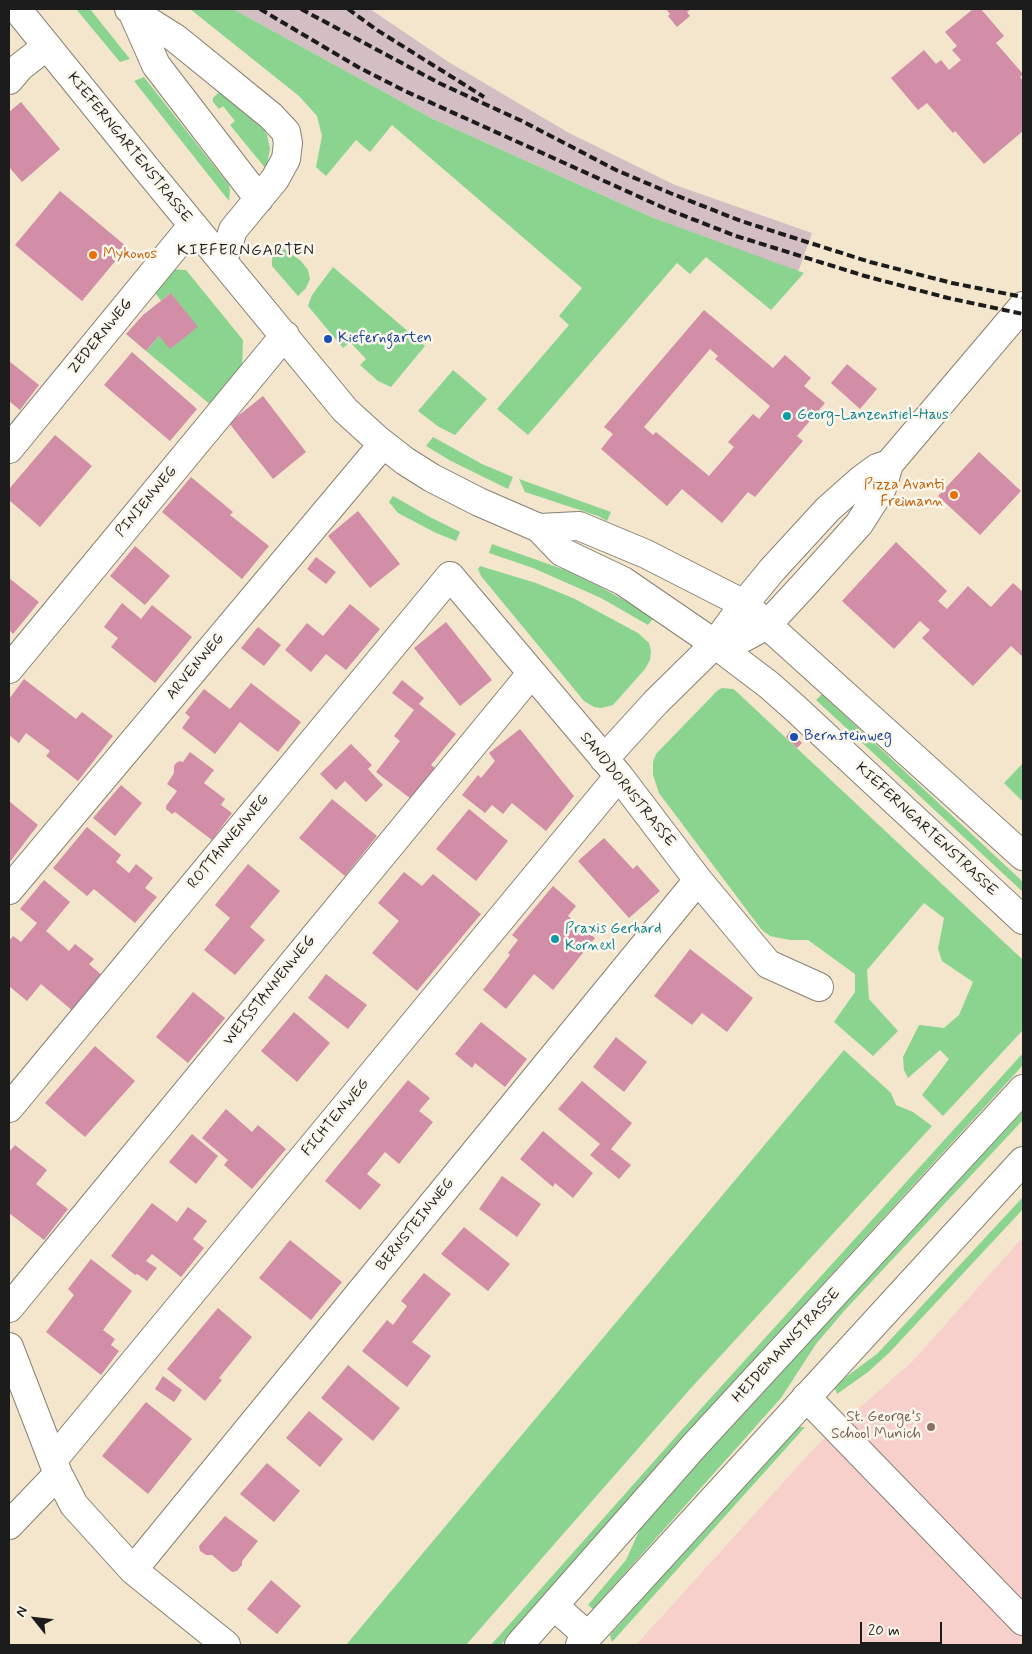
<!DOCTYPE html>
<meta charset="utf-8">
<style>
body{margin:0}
#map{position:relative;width:1032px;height:1654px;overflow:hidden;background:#f3e6cc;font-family:Mynerve,sans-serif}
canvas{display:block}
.frame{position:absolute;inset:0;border:10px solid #1c1c1c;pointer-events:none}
.north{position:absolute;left:10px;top:1594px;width:50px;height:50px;-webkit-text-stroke:4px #fbf7ec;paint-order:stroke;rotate:299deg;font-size:14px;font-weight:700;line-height:20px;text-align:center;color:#1c1c1c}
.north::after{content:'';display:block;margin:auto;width:18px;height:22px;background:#1c1c1c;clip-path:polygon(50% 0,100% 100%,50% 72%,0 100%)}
.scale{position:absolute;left:860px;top:1622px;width:82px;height:22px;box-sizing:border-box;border:2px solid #1c1c1c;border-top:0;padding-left:6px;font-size:15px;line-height:18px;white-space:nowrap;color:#1c1c1c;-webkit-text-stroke:4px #fbf7ec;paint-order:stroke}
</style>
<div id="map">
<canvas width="1032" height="1654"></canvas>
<div class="frame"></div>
<div class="north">N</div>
<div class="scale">20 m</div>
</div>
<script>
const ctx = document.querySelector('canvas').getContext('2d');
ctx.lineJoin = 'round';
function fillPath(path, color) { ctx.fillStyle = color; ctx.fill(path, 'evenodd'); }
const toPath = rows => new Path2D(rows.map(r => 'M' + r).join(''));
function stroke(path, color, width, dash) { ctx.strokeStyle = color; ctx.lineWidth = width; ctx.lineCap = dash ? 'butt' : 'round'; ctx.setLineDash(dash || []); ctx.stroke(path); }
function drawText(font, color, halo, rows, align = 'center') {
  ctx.font = font + ' Mynerve,sans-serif'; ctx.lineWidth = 5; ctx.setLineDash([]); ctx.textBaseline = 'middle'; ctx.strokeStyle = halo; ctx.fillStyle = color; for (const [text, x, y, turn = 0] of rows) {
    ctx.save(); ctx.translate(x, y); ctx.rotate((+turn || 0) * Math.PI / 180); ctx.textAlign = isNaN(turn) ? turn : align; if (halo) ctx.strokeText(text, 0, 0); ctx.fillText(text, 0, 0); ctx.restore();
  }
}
fillPath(toPath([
 [1023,1237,1023,1645,636,1645,819,1443,912,1362]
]), '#f7d0cc');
fillPath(toPath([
 [233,9,370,9,447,61,569,133,675,185,812,233,798,272,651,217,433,119]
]), '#d2bec3');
fillPath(toPath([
 [76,9,90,9,130,59,120,62],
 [190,9,233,9,433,119,651,217,804,273,771,310,706,257,690,274,677,263,528,435,497,409,569,325,559,316,582,288,392,125,370,152,356,140,326,176,316,167,322,136,317,116,299,96],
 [144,77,229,185,230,191,229,201,134,81],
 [218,93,220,93,264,130,267,135,270,149,266,169,230,125,235,121,223,106,219,109,213,102,213,98],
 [277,244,301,261,308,270,310,279,306,288,298,296,272,266,272,259],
 [333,267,425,346,391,387,378,381,360,365,366,359,350,342,343,348,308,306,312,295],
 [168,269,186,270,243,340,242,370,212,406,146,351,159,336,197,327,171,293,161,301,151,287],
 [453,370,487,399,455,435,439,427,418,411],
 [433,437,482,464,513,477,508,489,451,461,426,446],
 [519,479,611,512,607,521,598,516,525,492],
 [393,496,428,516,460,532,456,541,436,533,398,513,389,502],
 [492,544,568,571,597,585,654,617,648,625,601,598,533,568,489,553],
 [480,566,536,583,573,598,638,633,649,643,651,651,650,660,645,669,613,705,601,708,594,707,584,701,481,576,478,569],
 [722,688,733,689,738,693,1023,960,1023,1030,943,1116,922,1095,949,1059,940,1050,908,1078,904,1070,903,1057,919,1025,944,1028,959,1015,973,982,942,961,938,949,944,918,924,903,867,970,869,999,898,1031,873,1056,834,1022,855,992,855,974,808,940,790,940,770,936,761,929,659,793,653,775,653,762,656,754,717,691],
 [822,694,1023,882,1023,892,816,700],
 [1023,763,1023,802,1004,783],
 [844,1050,891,1093,896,1105,913,1112,932,1126,691,1388,466,1645,346,1645],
 [1023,1053,1023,1065,684,1436,501,1645,491,1645,679,1433],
 [1023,1106,1023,1120,844,1311,816,1344,781,1398,593,1609,588,1605,626,1560,640,1529,653,1511],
 [1023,1197,1023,1209,890,1352,868,1372,837,1394,834,1386,878,1353],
 [795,1427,805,1427,612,1642,610,1635]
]), '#8ad490');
fillPath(toPath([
 [666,9,691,9,687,12,690,16,677,27,668,16,670,14],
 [973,9,981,9,1004,36,996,43,1023,74,1020,77,1023,81,1023,131,984,164,955,131,953,133,927,103,918,110,891,78,924,50,936,64,941,60,949,70,961,60,952,50,957,46,945,32],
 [21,102,60,149,22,182,9,167,9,112],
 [60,191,127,247,82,301,15,245],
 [171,293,198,327,170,349,159,336,146,351,126,334,143,315],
 [704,310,773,368,785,355,811,378,804,386,825,403,797,436,803,441,755,497,748,492,722,523,682,489,667,506,601,449,613,434,604,427],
 [710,349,718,356,715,359,770,406,759,419,753,414,728,442,734,447,709,476,656,432,653,435,644,427],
 [132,352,197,409,170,441,104,385],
 [9,361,39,385,20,410,9,401],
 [847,364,877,389,860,409,831,383],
 [263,396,306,452,273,479,229,423],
 [55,435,92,466,40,527,9,500,9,489],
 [979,452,1021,491,980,535,938,496],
 [191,477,233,512,230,515,269,546,242,579,162,512],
 [358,511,400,564,370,588,328,536],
 [896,542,947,591,938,601,947,609,968,586,991,607,1013,583,1023,592,1023,657,1011,646,973,686,922,638,930,630,920,621,894,649,842,601],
 [135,546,170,576,145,605,110,576],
 [316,557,336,572,326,584,307,569],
 [9,578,39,602,13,634,9,630],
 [122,603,141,619,152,605,192,637,155,683,111,647,118,638,104,627],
 [350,604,380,629,346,670,326,654,311,672,285,650,307,623,323,636],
 [446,622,492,680,460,706,414,648],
 [258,627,281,645,264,666,241,648],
 [24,679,76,719,82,712,113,736,78,781,46,756,50,751,26,733,19,743,9,735,9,699],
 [402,680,424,698,419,704,456,734,431,765,435,768,411,799,376,772,400,741,394,736,414,710,392,693],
 [251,683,301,722,278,752,240,722,215,754,182,728,190,717,185,713,204,689,230,709],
 [520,729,574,796,546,831,512,803,503,814,492,805,485,813,462,795,478,775,481,778,495,761,489,753],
 [790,731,802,743,797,748,786,737],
 [351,744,372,765,368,769,383,785,366,802,345,781,336,790,320,774],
 [190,752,214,770,204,783,225,799,221,805,232,813,212,840,175,812,172,814,166,809,166,806,177,791,167,784,174,773,174,766,176,763,180,761,183,762],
 [121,785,142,803,115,836,93,818],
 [332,799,377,836,345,876,299,838],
 [9,801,38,825,9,863],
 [469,809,508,841,476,881,436,849],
 [87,827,121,855,116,862,129,873,136,864,153,878,145,888,157,897,135,923,94,889,87,896,53,868],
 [604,838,633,869,637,865,660,891,629,918,578,861],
 [248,864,280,891,250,927,265,940,235,975,204,950,230,918,215,905],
 [404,872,422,886,433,874,481,914,417,991,372,953,399,921,378,903],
 [44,880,70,902,46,931,69,951,75,944,94,959,89,964,104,977,74,1012,41,984,27,1001,9,986,9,941,13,936,21,942,37,923,20,909],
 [553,886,576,906,568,916,595,938,553,990,534,974,506,1009,483,990,510,955,508,953,518,940,512,935],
 [690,949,753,998,727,1032,702,1013,692,1025,654,996],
 [326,974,367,1005,348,1029,308,998],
 [193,992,225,1018,188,1063,156,1037],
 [294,1012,330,1043,297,1082,261,1051],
 [481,1022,527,1059,505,1087,475,1063,472,1068,455,1054],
 [616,1037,647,1062,624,1092,593,1067],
 [95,1046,135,1081,85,1137,45,1103],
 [408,1080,430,1098,419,1111,433,1122,399,1164,385,1152,367,1174,381,1185,360,1210,325,1181],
 [582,1081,632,1123,611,1149,631,1165,619,1179,590,1155,600,1144,558,1109],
 [226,1109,252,1132,258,1125,286,1149,252,1189,224,1165,228,1160,202,1138],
 [543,1131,593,1173,573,1198,555,1183,553,1187,520,1159],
 [192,1134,218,1156,196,1184,169,1162],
 [15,1145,47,1170,36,1184,68,1209,44,1240,9,1213,9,1152],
 [502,1176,541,1204,517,1237,479,1209],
 [152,1203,177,1222,188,1207,207,1221,193,1239,204,1248,181,1277,152,1254,146,1261,157,1268,147,1281,137,1274,135,1275,111,1256],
 [464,1227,510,1264,488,1291,441,1254],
 [290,1240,342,1282,311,1320,259,1278],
 [91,1259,132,1291,103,1330,115,1339,111,1345,119,1351,101,1375,46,1332,74,1295,68,1289],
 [424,1273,451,1294,412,1342,431,1356,407,1387,362,1351,387,1320,393,1325,399,1317,407,1306,401,1301],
 [218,1308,252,1337,219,1378,222,1380,205,1401,167,1369],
 [348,1365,400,1408,373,1441,321,1398],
 [163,1376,182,1390,174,1402,155,1389],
 [146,1402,192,1439,148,1494,102,1456],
 [309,1411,343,1439,320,1467,286,1438],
 [267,1463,300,1491,274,1522,240,1494],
 [225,1516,258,1541,242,1561,242,1565,237,1571,232,1572,212,1555,206,1555,200,1551,199,1546],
 [271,1580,301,1606,277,1634,247,1609]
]), '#d18ea6');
const minor = toPath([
 [17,9,145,167,345,410,378,440,405,461,432,478,479,502,539,528,562,552,623,581,715,644,769,685,795,708,1023,920],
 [129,9,175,38,190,50,271,116,286,132,288,143,286,159,275,179,233,230,223,261],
 [132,11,156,65,259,199],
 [9,80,20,67,47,46],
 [9,449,192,226],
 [539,528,579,526,646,554,744,604,1023,856],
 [715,644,743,638,767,625,804,585,859,524,882,488,889,464,1023,306],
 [9,669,285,335],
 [604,759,656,702,715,644,744,604,772,570,828,509,862,479,877,468,889,464],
 [9,890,383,444],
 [9,1108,450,576,619,776,698,880,768,964,819,987],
 [9,1308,531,674],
 [9,1347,58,1474,74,1505,133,1570,226,1645],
 [806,1397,1023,1621],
 [53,1460,619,776],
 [9,1525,58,1474],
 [133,1570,698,880]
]);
const major = toPath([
 [554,1606,588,1636],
 [519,1645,694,1446,1023,1089],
 [580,1645,1023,1161]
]);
stroke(minor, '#888174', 30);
stroke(major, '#888174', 30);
stroke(minor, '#fff', 28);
stroke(major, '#fff', 28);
stroke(toPath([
 [260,9,358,67,405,91,664,208,736,236,865,276,948,298,1023,314],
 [301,9,439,83,522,121,616,170,670,193,741,221,870,262,952,283,1023,297],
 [348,9,377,30,484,97]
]), '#1c1c1c', 4, [8, 4]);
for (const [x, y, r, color] of [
 [93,255,5,"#e8710a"],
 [328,339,5,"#1a4fb4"],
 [787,416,5,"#0f9aa8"],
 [954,495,5,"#e8710a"],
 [794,737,5,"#1a4fb4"],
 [555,939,5,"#0f9aa8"],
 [931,1427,5,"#8d6e63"]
]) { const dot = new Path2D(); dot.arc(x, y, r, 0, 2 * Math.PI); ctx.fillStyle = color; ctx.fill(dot); stroke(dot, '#fbf7ec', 2); }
drawText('15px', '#1c1c1c', '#fbf7ec', [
 ["KIEFERNGARTENSTRASSE",129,148,51],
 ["ZEDERNWEG",101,337,-51],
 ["PINIENWEG",147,502,-50],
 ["ARVENWEG",196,667,-50],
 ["SANDDORNSTRASSE",627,790,51],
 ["KIEFERNGARTENSTRASSE",926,830,43],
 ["ROTTANNENWEG",229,842,-50],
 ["WEISSTANNENWEG",270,991,-51],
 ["FICHTENWEG",336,1118,-50],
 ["BERNSTEINWEG",416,1225,-51],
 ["HEIDEMANNSTRASSE",787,1346,-47]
]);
drawText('15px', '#c56008', '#fbf7ec', [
 ["Mykonos",103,255],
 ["Pizza Avanti",944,486,"right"],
 ["Freimann",944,503,"right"]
], 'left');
drawText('15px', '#164399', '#fbf7ec', [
 ["Kieferngarten",338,339],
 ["Bernsteinweg",804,737]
], 'left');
drawText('15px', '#0d838f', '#fbf7ec', [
 ["Georg-Lanzenstiel-Haus",797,416],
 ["Praxis Gerhard",565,930],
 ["Kornexl",565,947]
], 'left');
drawText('15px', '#785e54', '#fbf7ec', [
 ["St. George’s",921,1418],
 ["School Munich",921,1435]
], 'right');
ctx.letterSpacing = '1px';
drawText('16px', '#1c1c1c', '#fbf7ec', [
 ["KIEFERNGARTEN",246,252]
]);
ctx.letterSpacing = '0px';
</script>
